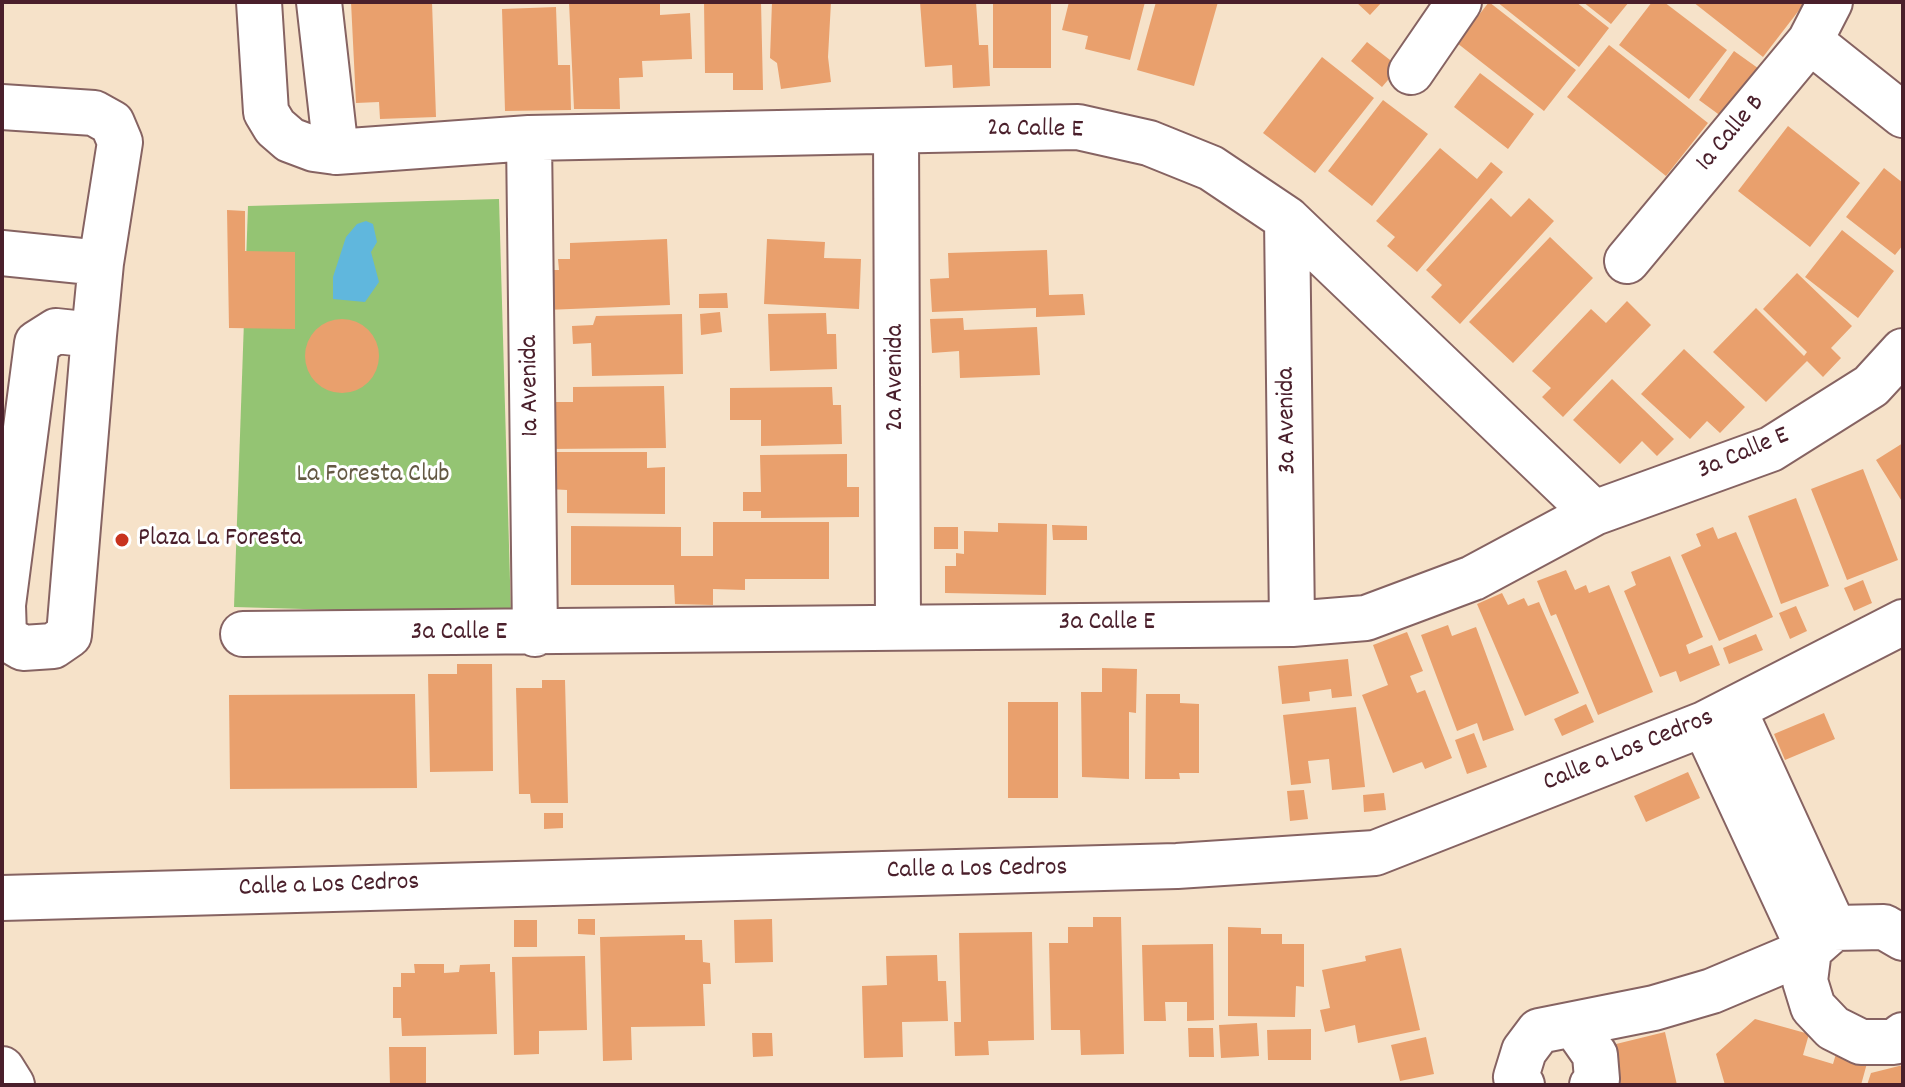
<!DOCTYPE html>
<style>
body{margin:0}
#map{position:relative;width:1905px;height:1087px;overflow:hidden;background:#f6e2c9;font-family:Dekko,sans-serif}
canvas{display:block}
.frame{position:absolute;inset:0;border:4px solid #4a1f2b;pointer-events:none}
</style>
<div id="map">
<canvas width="1905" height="1087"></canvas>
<div class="frame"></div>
</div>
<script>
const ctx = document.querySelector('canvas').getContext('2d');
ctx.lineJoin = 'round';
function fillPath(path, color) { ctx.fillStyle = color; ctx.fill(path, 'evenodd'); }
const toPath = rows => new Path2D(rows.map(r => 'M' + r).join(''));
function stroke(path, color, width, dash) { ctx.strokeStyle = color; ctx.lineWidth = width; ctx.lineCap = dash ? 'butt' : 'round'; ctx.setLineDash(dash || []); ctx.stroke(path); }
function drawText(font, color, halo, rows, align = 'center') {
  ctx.font = font + ' Dekko,sans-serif'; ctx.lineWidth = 6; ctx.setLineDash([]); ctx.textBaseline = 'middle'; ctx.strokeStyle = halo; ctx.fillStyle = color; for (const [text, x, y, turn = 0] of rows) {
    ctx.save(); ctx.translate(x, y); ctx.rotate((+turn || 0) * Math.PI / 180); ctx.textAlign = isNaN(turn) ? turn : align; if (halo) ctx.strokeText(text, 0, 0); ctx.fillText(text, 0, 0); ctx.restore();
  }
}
fillPath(toPath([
 [499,199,511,615,234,607,248,206]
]), '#94c473');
fillPath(toPath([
 [366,221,373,224,377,242,371,252,379,282,365,302,333,299,333,277,346,237,357,224]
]), '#60b7dd');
fillPath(toPath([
 [351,2,432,2,436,117,380,119,379,102,356,103],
 [569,2,660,2,660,15,690,13,692,59,642,61,643,77,619,78,620,109,574,109],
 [704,2,761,2,763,90,733,90,733,73,705,73],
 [772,2,831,2,828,57,831,82,781,89,777,63,770,58],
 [920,2,976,2,979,45,988,45,990,86,953,88,952,65,925,67],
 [993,2,1051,2,1051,68,993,68],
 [1069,2,1145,2,1130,60,1085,49,1088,36,1062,30],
 [1156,2,1218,2,1194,86,1137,70],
 [1356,2,1382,2,1370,15],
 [1489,2,1576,70,1544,111,1457,43],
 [1497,2,1576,2,1609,28,1579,67],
 [1583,2,1629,2,1611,24],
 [1652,2,1664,2,1727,50,1689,99,1619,45],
 [1693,2,1799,2,1803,5,1763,57],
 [556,7,558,65,570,65,571,110,505,111,502,9],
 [1367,42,1399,67,1382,87,1351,61],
 [1609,45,1708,123,1666,176,1567,97],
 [1734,51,1776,81,1740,130,1699,100],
 [1322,57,1374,98,1315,173,1263,133],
 [1480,73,1534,114,1508,149,1454,107],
 [1383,100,1428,134,1372,206,1328,171],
 [1788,126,1860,183,1810,247,1738,191],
 [1440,148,1477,179,1491,162,1503,172,1417,272,1387,246,1395,237,1376,221],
 [1884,168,1903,183,1903,245,1895,255,1846,217],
 [1491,198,1511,217,1529,198,1554,221,1460,324,1431,297,1442,285,1426,270],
 [227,210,245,211,245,251,295,252,295,329,229,328],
 [1842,230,1894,271,1858,318,1805,277],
 [1550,237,1593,278,1513,363,1469,322],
 [667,239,670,305,546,310,544,270,559,270,558,259,570,259,570,243],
 [767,239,825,242,824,258,861,259,859,309,764,304],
 [1047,250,1049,295,1083,294,1085,315,1036,317,1036,308,932,312,930,279,949,278,948,253],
 [1797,273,1852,326,1831,348,1841,358,1823,377,1807,361,1766,402,1713,352,1756,308,1804,356,1807,352,1763,309],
 [727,293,728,308,699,308,699,294],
 [1627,301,1651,325,1563,417,1542,397,1551,388,1532,371,1591,309,1606,323],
 [720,312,722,332,701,335,700,314],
 [826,313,827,334,836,334,837,369,770,371,768,314],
 [682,314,683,374,592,376,591,343,573,344,572,326,593,325,596,316],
 [963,318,964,330,1037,327,1040,375,960,378,959,351,932,353,930,319],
 '305 356a37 37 0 1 1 74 0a37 37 0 1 1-74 0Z',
 [1684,349,1745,407,1720,433,1707,421,1690,439,1641,394],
 [1612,379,1674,439,1657,456,1642,441,1620,464,1573,420],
 [664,386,666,448,547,449,546,402,573,402,573,387],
 [832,387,833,405,841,405,842,444,761,446,761,420,730,420,730,388],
 [1903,443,1903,503,1876,460],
 [549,452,647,452,647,468,665,467,665,514,567,513,567,490,549,489],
 [847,454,847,487,859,487,859,517,761,518,761,511,743,511,743,492,761,492,760,455],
 [1863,469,1898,560,1847,580,1811,489],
 [1796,498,1829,586,1781,604,1748,516],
 [713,522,829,522,829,579,745,579,745,590,713,589,713,605,675,604,674,585,571,585,571,526,681,527,681,556,713,556],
 [998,523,1047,524,1046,595,945,593,945,566,956,566,956,553,964,554,964,531,998,532],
 [1052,525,1087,526,1087,540,1053,540],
 [934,527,958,527,958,549,934,549],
 [1713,527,1718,539,1736,532,1773,617,1719,641,1681,555,1701,546,1696,534],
 [1670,556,1703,637,1686,645,1689,654,1712,645,1720,665,1680,682,1676,671,1660,677,1624,591,1636,585,1631,572],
 [1566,570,1575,590,1586,585,1589,593,1609,585,1653,692,1598,715,1556,614,1551,616,1537,581],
 [1863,580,1872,603,1854,611,1844,588],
 [1502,593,1508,605,1524,598,1528,606,1539,602,1579,693,1525,716,1477,604],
 [1796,606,1807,631,1790,639,1779,613],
 [1448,625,1452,636,1476,627,1514,730,1483,741,1477,723,1457,731,1421,635],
 [1407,632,1423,671,1410,676,1417,693,1425,690,1452,758,1425,769,1422,762,1393,773,1362,695,1388,685,1373,645],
 [1756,634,1763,650,1729,664,1723,648],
 [1348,659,1352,696,1332,698,1331,689,1309,692,1310,701,1282,704,1278,666],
 [457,664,492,664,493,771,430,772,428,674,457,674],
 [1102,668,1137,669,1136,713,1129,712,1129,779,1082,777,1081,692,1102,692],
 [542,680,565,680,568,803,531,803,530,794,519,794,516,688,542,688],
 [415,694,417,788,230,789,229,695],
 [1146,694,1180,694,1180,703,1199,704,1199,773,1179,773,1180,779,1145,779],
 [1008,702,1058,702,1058,798,1008,798],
 [1586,704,1594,722,1562,736,1554,719],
 [1356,707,1365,787,1332,790,1329,759,1308,761,1311,783,1291,785,1283,715],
 [1824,713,1835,739,1785,760,1774,734],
 [1474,733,1487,767,1467,774,1455,740],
 [1688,772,1700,798,1646,822,1634,796],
 [1304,790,1308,819,1290,821,1287,791],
 [1384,793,1386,810,1364,812,1363,795],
 [544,813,563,813,563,828,544,829],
 [1093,917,1121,917,1124,1054,1081,1055,1080,1030,1051,1030,1049,943,1068,943,1068,927,1093,927],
 [578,919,595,919,595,935,578,934],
 [772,919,773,962,735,963,734,920],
 [514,920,537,920,537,947,514,947],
 [1228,927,1261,928,1261,934,1282,934,1282,944,1304,944,1304,987,1296,986,1295,1017,1228,1016],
 [1032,932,1034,1040,988,1041,989,1055,955,1056,954,1022,961,1022,959,933],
 [685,935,685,940,702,940,703,962,710,963,711,984,703,984,705,1026,631,1027,632,1060,603,1061,600,937],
 [1213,944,1214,1020,1187,1021,1187,1002,1165,1002,1166,1021,1144,1021,1142,945],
 [1401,948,1420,1030,1358,1043,1355,1025,1325,1032,1320,1010,1330,1008,1322,970,1366,961,1365,956],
 [937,955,938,981,946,981,948,1021,902,1022,903,1057,864,1058,862,986,887,985,886,956],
 [585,956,587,1030,539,1031,539,1054,514,1055,512,957],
 [414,964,444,964,444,973,459,972,460,965,490,964,490,972,495,972,497,1034,402,1036,401,1018,393,1018,393,987,401,987,401,973,415,973],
 [1755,1019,1809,1034,1803,1055,1833,1064,1838,1047,1869,1056,1861,1085,1725,1085,1716,1054],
 [1257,1023,1259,1056,1221,1058,1219,1025],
 [1188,1028,1213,1028,1214,1057,1189,1057],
 [1311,1029,1311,1060,1268,1060,1267,1030],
 [1665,1032,1677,1085,1621,1085,1612,1045],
 [752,1033,772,1033,773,1056,753,1057],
 [1426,1037,1434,1074,1400,1081,1391,1045],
 [389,1047,426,1047,426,1085,390,1085],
 [1903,1065,1903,1085,1867,1085,1871,1073]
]), '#e9a06d');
const minor = toPath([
 [259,2,266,112,275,127,290,140,314,149,336,152,529,138,1078,127,1149,143,1211,168,1287,219,1594,513],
 [319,2,336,152],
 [1810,41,1903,115],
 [1411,72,1459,2],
 [2,107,94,113,112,123,120,142,101,263,94,335,69,635,53,646,23,648,4,637,3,605,37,343,56,331,94,335],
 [896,132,898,625],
 [529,138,535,634],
 [1287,219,1292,624],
 [2,253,101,263],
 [1627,261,1810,41,1830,2],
 [243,634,1292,624,1366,618,1473,578,1594,513,1771,449,1871,386,1903,351],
 [1734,710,1834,928],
 [1704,724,1809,950,1805,981,1813,1007,1833,1028,1861,1042,1894,1042,1903,1035],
 [2,898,1177,866,1375,853,1704,724,1903,622],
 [1574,1025,1595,1055,1597,1079,1592,1085],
 [2,1069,12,1085],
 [1522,1085,1516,1077,1524,1051,1539,1031,1654,1008,1712,991,1809,950,1834,928,1884,927,1903,938]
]);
stroke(minor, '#866362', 48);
stroke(minor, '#fff', 44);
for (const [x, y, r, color] of [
 [122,540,8,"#c8321e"]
]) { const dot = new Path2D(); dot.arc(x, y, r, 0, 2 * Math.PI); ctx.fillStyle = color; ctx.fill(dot); stroke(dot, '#fff', 3); }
drawText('26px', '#4a1f2b', '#fff', [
 ["2a Calle E",1035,131,1],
 ["1a Calle B",1732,134,-50],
 ["2a Avenida",897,378,-90],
 ["1a Avenida",532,386,-91],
 ["3a Avenida",1289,421,-91],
 ["3a Calle E",1744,455,-23],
 ["3a Calle E",1107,624],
 ["3a Calle E",459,634],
 ["Calle a Los Cedros",1629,752,-22],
 ["Calle a Los Cedros",977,871,-1],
 ["Calle a Los Cedros",329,887,-2]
]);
drawText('26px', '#645944', '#fff', [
 ["La Foresta Club",373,476]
]);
drawText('26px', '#4a1f2b', '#fff', [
 ["Plaza La Foresta",138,540]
], 'left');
</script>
